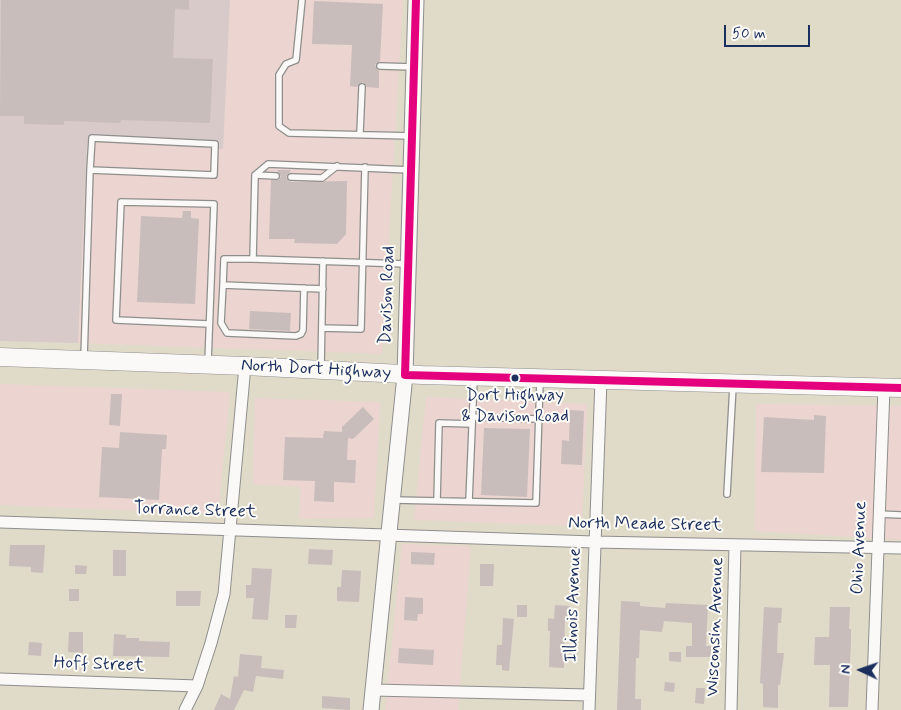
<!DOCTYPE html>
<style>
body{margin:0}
#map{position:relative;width:901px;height:710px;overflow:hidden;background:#e0dac8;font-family:Mynerve,sans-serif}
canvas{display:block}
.north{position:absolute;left:836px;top:645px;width:50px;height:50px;-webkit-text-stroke:4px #fdfcf7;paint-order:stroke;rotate:273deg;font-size:14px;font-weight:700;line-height:20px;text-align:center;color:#1b2f5e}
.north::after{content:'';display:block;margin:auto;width:18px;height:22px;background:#1b2f5e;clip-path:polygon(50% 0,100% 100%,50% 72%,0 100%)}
.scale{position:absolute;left:724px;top:25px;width:86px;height:22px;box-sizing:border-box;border:2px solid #1b2f5e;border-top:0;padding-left:6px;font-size:15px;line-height:18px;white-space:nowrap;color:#1b2f5e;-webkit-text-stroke:4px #fdfcf7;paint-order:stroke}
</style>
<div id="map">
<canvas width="901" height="710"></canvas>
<div class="north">N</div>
<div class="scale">50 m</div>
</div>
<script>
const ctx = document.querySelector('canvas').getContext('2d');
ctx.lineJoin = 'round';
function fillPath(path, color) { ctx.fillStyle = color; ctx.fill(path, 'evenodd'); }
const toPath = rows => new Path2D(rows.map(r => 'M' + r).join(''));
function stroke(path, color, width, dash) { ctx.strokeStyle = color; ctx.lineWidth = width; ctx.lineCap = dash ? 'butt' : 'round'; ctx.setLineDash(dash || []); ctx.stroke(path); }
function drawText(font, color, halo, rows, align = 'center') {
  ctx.font = font + ' Mynerve,sans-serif'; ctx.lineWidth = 4; ctx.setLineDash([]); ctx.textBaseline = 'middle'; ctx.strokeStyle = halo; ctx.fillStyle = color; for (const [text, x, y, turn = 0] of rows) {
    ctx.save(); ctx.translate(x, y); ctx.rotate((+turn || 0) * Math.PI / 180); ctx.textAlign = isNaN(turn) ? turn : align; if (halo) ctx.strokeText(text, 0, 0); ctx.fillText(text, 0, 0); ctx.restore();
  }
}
fillPath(toPath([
 [230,0,403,0,382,354,78,343,87,142,223,148],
 [0,384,230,392,218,514,0,505],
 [426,397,587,404,582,526,414,520],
 [255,398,380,402,374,518,299,519,301,487,253,484],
 [756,404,901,406,901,540,755,531],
 [402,544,471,546,458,710,385,710]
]), '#ecd4d0');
fillPath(toPath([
 [0,0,230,0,223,149,87,142,78,343,0,341]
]), '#d8cac9');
fillPath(toPath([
 [1,0,189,0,189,10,175,9,173,58,213,59,210,123,121,120,120,123,64,121,64,125,24,124,24,116,0,116],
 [314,1,383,4,380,61,375,65,379,71,379,88,367,87,363,82,357,87,350,86,352,45,312,44],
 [277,170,291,170,286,177,291,182,347,181,346,234,337,244,294,243,295,239,269,239,271,180,278,180,281,177],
 [183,211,191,211,191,218,199,219,195,304,137,302,141,216,182,218],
 [250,311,291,313,290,331,249,329],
 [111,394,122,394,120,426,109,425],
 [363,407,374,419,353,439,348,438,347,460,356,460,355,483,334,482,334,502,314,501,315,481,283,480,285,437,323,438,324,431,342,432,342,427],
 [570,410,584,411,582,465,561,464,562,440,569,441],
 [814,415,826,416,824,473,761,472,764,417,814,420],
 [484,428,530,429,527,497,481,495],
 [120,432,167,435,166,449,162,449,159,500,99,497,102,447,119,448],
 [10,545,45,545,43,573,31,572,31,567,9,566],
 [309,549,333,550,332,565,308,564],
 [113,550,126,550,126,576,113,576],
 [411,552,435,553,434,565,411,564],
 [480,564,494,564,493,586,480,586],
 [75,565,87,566,86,574,75,574],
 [252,568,272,569,268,620,252,619,254,598,246,598,246,585,251,585],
 [342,570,361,571,359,602,337,601,337,587,341,587],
 [69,589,79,589,79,601,69,601],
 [176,591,201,591,200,606,176,606],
 [405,597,423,598,423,614,418,614,417,621,404,620],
 [621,601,640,602,640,606,665,608,666,603,708,605,706,646,711,646,711,657,686,657,686,646,692,646,692,623,664,621,662,632,640,630,639,658,636,658,635,699,641,699,641,710,617,710],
 [517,605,527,605,527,617,517,617],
 [555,605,570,606,570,616,565,616,564,668,549,667,550,631,548,631,548,618,554,619],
 [764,607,782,608,781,623,778,623,777,653,784,653,780,685,778,685,778,708,763,707,763,684,760,683],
 [830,607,850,607,849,629,851,629,851,641,848,707,829,707,830,665,814,665,815,637,829,637],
 [285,615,297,615,296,628,285,628],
 [503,618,514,619,509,671,502,670,502,665,496,665,497,645,502,645],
 [69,632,83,632,83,653,68,652],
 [114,634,126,635,126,638,139,638,139,641,170,642,169,657,113,656],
 [29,642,42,643,41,656,28,655],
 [399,648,434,650,433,665,398,663],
 [669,652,681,652,681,662,669,661],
 [240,654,262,656,261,668,284,670,283,679,256,676,253,692,244,690,234,710,214,710,221,694,230,699,234,676,238,677],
 [665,682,675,683,674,692,664,691],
 [696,688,705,688,704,704,695,703],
 [322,696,350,698,350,710,322,708]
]), '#c8bdbb');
const lane = toPath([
 [302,0,296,60,286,64,279,75,279,126,289,133,412,136],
 [380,66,413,67],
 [360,133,362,87],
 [255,175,276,176],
 [291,177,322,178,337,166],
 [253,259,224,259,223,285,323,289],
 [406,264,253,259,255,175,268,164,411,170],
 [223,285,221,323,227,333,296,336,301,334,303,330,304,288],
 [322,328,361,329,365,167],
 [84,358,90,170,92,138,215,144,214,175,90,170],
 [208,362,214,204,121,202,116,320,209,324],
 [321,368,323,261],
 [472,417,539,419],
 [727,494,733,386],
 [393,500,536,503,540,381],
 [437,501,439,423,472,424],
 [469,501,474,379],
 [878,514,901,515]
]);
const street = toPath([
 [0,522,594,542,901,548],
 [0,679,197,686],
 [373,690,589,695],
 [185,710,197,686,211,643,224,594,245,366],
 [589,710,601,380],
 [731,710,735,545],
 [872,710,884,388]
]);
const secondary = toPath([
 [371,710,405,375,416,0]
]);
const primary = toPath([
 [0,357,245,366,422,375,901,388]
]);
stroke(lane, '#8e8e8d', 8);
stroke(street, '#8e8e8d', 13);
stroke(secondary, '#8e8e8d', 17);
stroke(primary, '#8e8e8d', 19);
stroke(lane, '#faf9f7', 5.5);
stroke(street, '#faf9f7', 11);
stroke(secondary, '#faf9f7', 15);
stroke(primary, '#faf9f7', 18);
stroke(toPath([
 [405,375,901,388],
 [405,375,416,0]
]), '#e5007d', 8);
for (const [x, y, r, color] of [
 [515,378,4.5,"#1b2f5e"]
]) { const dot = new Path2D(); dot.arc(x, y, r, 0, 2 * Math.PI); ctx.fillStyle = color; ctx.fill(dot); stroke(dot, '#fdfcf7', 2); }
drawText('17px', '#1b2f5e', '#fdfcf7', [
 ["Dort Highway",515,396],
 ["& Davison Road",515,417]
]);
drawText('18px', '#1b2f5e', '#fdfcf7', [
 ["Davison Road",388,295,-88],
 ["North Dort Highway",316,370,3],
 ["Torrance Street",195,511,2],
 ["North Meade Street",645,525,1],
 ["Ohio Avenue",860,548,-88],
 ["Illinois Avenue",574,605,-88],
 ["Wisconsin Avenue",716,627,-88],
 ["Hoff Street",99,665,2]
]);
</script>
